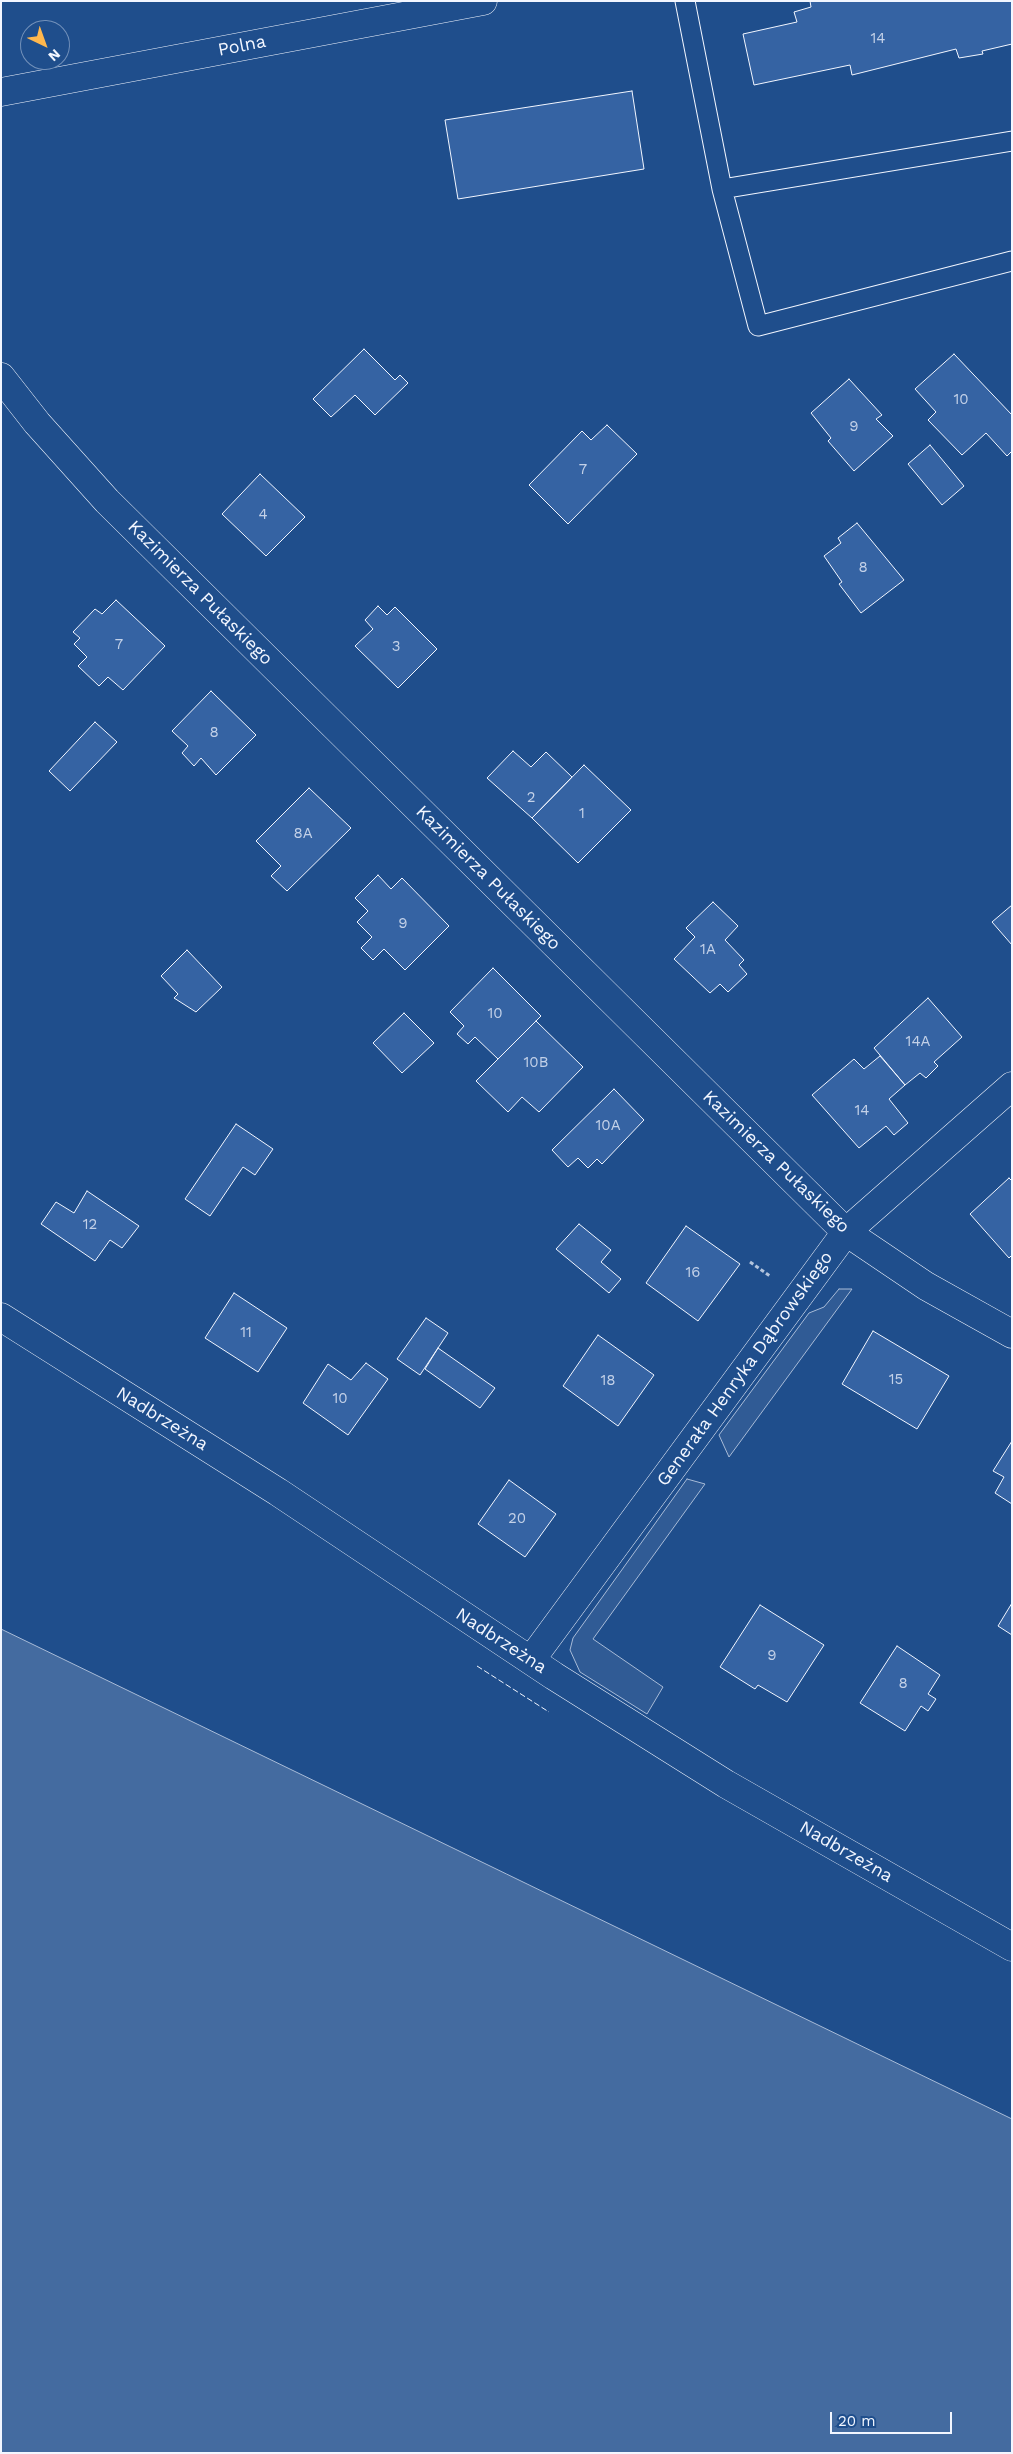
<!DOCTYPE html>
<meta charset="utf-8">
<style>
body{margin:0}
#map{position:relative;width:1013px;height:2454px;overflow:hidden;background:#1f4e8c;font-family:"Work Sans",sans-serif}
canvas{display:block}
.frame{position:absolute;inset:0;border:2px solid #f2f6ff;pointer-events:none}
.north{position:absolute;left:20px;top:20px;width:50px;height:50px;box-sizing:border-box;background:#1f4e8c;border:1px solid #7391ba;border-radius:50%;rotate:138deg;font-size:14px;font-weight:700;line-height:20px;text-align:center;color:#f2f6ff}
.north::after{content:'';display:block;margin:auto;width:18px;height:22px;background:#ffb74d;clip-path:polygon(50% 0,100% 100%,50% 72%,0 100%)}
.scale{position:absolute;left:830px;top:2412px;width:122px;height:22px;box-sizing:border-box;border:2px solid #f2f6ff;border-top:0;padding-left:6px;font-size:15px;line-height:18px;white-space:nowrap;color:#f2f6ff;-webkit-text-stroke:4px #1f4e8c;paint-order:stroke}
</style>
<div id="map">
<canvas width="1013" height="2454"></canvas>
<div class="frame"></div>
<div class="north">N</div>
<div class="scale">20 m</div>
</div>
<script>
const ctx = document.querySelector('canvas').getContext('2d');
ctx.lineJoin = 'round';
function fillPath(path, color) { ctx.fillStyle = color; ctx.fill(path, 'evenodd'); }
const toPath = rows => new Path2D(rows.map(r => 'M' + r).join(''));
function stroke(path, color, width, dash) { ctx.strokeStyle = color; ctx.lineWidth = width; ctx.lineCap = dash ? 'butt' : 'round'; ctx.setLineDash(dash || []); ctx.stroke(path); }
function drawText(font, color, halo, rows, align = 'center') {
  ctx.font = font + ' "Work Sans",sans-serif'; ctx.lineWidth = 4; ctx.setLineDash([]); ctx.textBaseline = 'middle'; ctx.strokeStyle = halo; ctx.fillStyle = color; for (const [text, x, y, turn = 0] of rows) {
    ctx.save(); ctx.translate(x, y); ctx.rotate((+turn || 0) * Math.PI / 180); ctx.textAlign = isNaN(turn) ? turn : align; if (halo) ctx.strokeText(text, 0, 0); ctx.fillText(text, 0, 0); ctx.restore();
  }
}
const built = toPath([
 [839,1289,852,1289,729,1457,719,1435,809,1313,824,1307,839,1289],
 [687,1479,705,1484,593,1639,663,1687,647,1714,580,1672,570,1650,573,1638,687,1479]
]);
fillPath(built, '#305b95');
stroke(built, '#a8bbd7', 1);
const water = toPath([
 [1,1629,1012,2119,1012,2453,1,2453,1,1629]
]);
fillPath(water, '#446ba0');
stroke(water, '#a8bbd7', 1);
const building = toPath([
 [810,1,1012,1,1012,44,982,51,983,54,959,58,956,49,852,75,850,65,754,85,743,34,797,22,794,12,811,7,810,1],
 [632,91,644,169,458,199,445,120,632,91],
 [364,349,395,380,400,375,408,383,375,415,355,395,331,417,313,399,364,349],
 [954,354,1012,415,1012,451,1007,456,986,433,962,455,928,420,936,412,915,389,954,354],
 [849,379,882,415,876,419,893,436,854,471,828,441,831,438,811,413,849,379],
 [607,425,637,454,568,524,529,485,582,431,591,440,607,425],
 [930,445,964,486,942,505,908,464,930,445],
 [260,474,305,517,266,556,222,514,260,474],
 [857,523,904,580,861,613,839,584,842,582,824,556,841,543,838,538,857,523],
 [116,600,165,646,123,690,108,677,99,686,78,666,87,657,74,644,80,638,73,632,95,609,102,614,116,600],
 [378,606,387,615,395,607,437,649,398,688,355,646,373,629,365,620,378,606],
 [211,691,256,735,216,775,201,758,194,766,182,753,188,746,172,731,211,691],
 [95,722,117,742,70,791,49,771,95,722],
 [513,751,531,767,546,752,572,777,532,818,487,778,513,751],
 [584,765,631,810,578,863,532,818,584,765],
 [309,788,351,828,287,891,271,876,281,866,256,841,309,788],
 [378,875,391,889,402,878,449,926,405,970,384,949,373,960,361,948,372,937,357,922,368,911,355,898,378,875],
 [713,902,738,926,725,940,744,960,739,965,747,974,728,992,720,984,710,993,674,959,695,937,686,928,713,902],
 [1012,905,1012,945,992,922,1012,905],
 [187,950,222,987,196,1012,174,998,178,994,161,976,187,950],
 [493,968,541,1016,498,1059,475,1037,468,1044,457,1034,464,1026,450,1012,493,968],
 [928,998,962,1037,934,1062,938,1066,926,1078,920,1073,905,1085,874,1048,928,998],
 [404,1013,434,1043,402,1073,373,1043,404,1013],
 [536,1021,583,1067,539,1112,522,1097,508,1112,476,1081,536,1021],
 [880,1056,905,1085,889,1099,908,1123,894,1135,886,1126,859,1148,812,1095,854,1059,864,1069,880,1056],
 [614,1089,644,1120,602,1164,597,1159,588,1168,578,1158,568,1167,552,1150,614,1089],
 [236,1124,273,1149,255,1175,243,1167,210,1216,185,1199,236,1124],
 [1009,1178,1012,1181,1012,1255,1009,1258,970,1214,1009,1178],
 [87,1191,139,1226,122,1248,110,1240,95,1261,41,1224,56,1202,74,1213,87,1191],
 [579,1224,611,1250,601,1262,621,1279,609,1293,556,1249,579,1224],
 [686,1226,740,1264,698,1321,646,1283,686,1226],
 [234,1293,287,1328,258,1372,205,1338,234,1293],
 [426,1318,448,1333,420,1375,397,1359,426,1318],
 [873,1331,949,1376,917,1429,842,1384,873,1331],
 [598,1335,654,1375,618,1426,563,1386,598,1335],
 [438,1348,495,1388,480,1408,425,1369,438,1348],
 [366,1363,388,1379,348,1435,303,1403,328,1364,351,1380,366,1363],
 [1012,1441,1012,1504,995,1493,1004,1477,993,1471,1012,1441],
 [509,1480,556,1514,525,1557,478,1524,509,1480],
 [1012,1603,1012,1635,998,1626,1012,1603],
 [760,1605,824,1645,787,1702,758,1685,755,1689,720,1667,760,1605],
 [897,1646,940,1675,928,1694,936,1699,928,1711,921,1706,905,1731,860,1703,897,1646]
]);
fillPath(building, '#3563a3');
stroke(building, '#f2f6ff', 1);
const service = toPath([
 [685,1,722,189,758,326,1012,261],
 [722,189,1012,141]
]);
const minor = toPath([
 [1,92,483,1],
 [1,377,37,423,107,501,846,1232,926,1286,1012,1334],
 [1,1317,278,1492,554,1676,726,1784,1012,1947],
 [531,1660,846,1232,1012,1086]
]);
stroke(service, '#f2f6ff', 21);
stroke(minor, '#f2f6ff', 29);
stroke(toPath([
 [750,1262,770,1276]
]), '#b3c4dc', 3, [4, 2.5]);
stroke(service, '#1f4e8c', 19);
stroke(minor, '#1f4e8c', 28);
stroke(toPath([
 [477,1666,549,1712]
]), '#f2f6ff', 1, [6, 2.5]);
drawText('15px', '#c3d1e8', null, [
 ["14",878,39],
 ["10",961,400],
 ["9",854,427],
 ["7",583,470],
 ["4",263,515],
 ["8",863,568],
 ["7",119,645],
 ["3",396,647],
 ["8",214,733],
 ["2",531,798],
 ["1",582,814],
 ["8A",303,834],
 ["9",403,924],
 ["1A",708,950],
 ["10",495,1014],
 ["14A",918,1042],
 ["10B",536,1063],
 ["14",862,1111],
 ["10A",608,1126],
 ["12",90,1225],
 ["16",693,1273],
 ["11",246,1333],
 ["15",896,1380],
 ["18",608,1381],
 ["10",340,1399],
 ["20",517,1519],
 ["9",772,1656],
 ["8",903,1684]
]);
drawText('18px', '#f2f6ff', '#1f4e8c', [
 ["Polna",242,46,-11],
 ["Kazimierza Pułaskiego",200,593,45],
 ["Kazimierza Pułaskiego",488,878,45],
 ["Kazimierza Pułaskiego",776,1162,44],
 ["Generała Henryka Dąbrowskiego",745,1369,-54],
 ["Nadbrzeżna",162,1419,32],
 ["Nadbrzeżna",501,1641,33],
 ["Nadbrzeżna",846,1852,30]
]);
</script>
